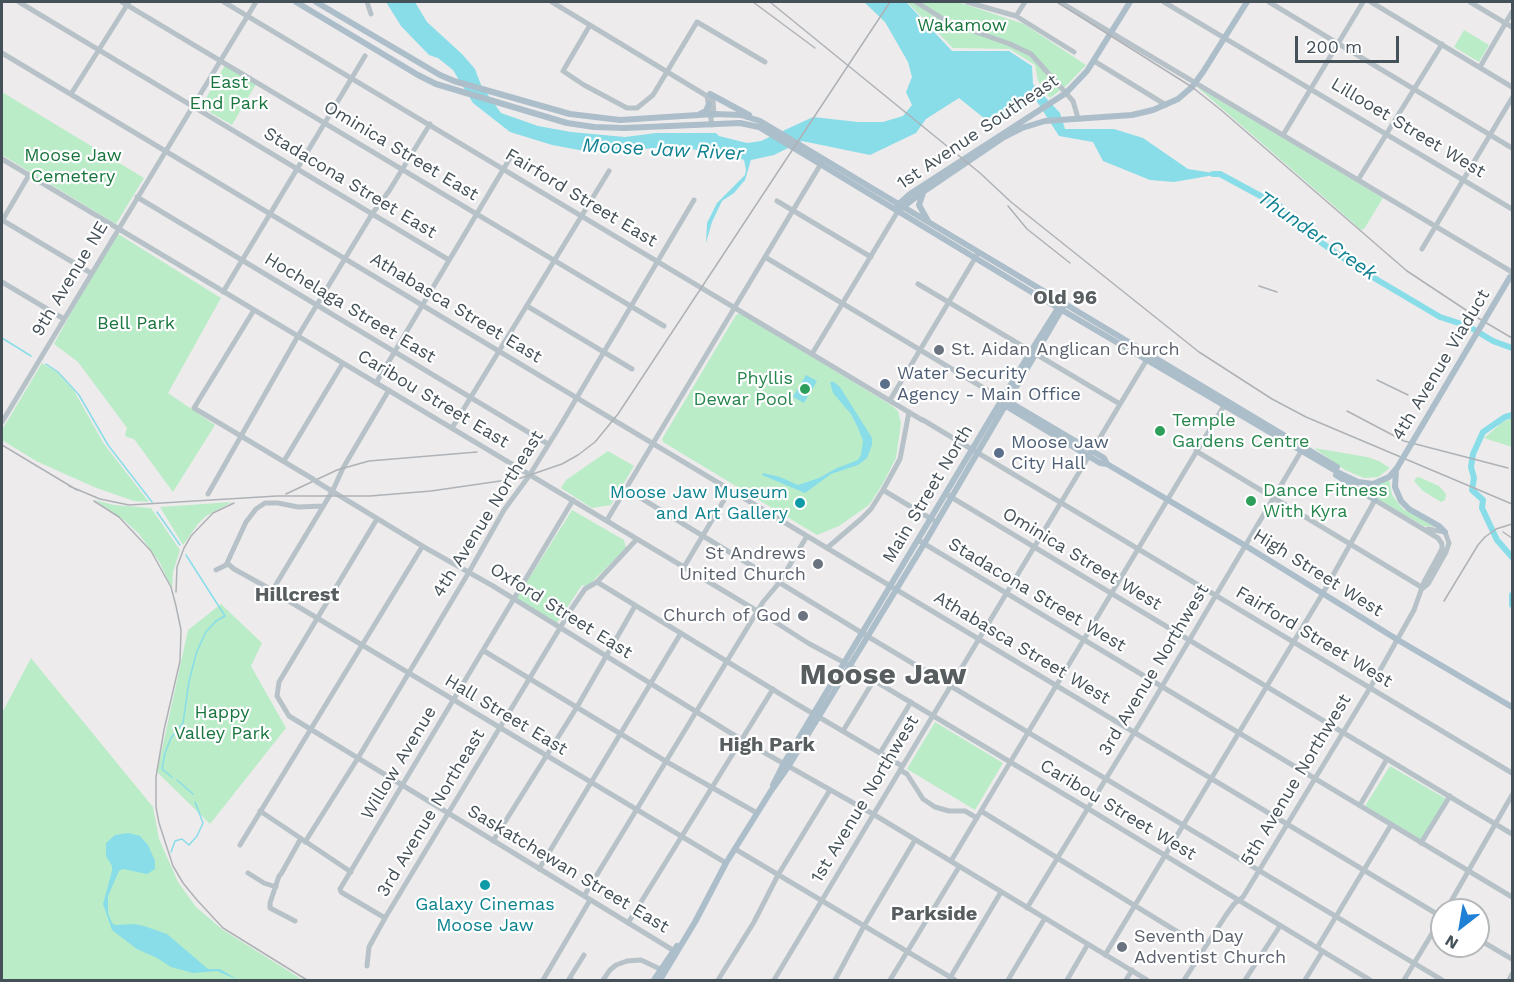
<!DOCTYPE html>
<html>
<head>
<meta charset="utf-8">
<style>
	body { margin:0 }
	#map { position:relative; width:1514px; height:982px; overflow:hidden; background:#eeebec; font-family:"Work Sans",sans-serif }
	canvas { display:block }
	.frame { position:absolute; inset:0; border:3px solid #455158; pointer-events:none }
	.north { position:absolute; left:1430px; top:898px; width:60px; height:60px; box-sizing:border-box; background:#fff; border:2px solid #b5b9bc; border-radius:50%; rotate:211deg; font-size:16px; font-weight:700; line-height:24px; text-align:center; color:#455158 }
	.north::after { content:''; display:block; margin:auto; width:21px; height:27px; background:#1f80d5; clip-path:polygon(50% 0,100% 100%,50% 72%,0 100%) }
	.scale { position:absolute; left:1295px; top:36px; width:104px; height:27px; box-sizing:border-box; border:3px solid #455158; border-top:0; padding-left:8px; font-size:18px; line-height:21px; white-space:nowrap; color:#455158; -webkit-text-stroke:4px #fff; paint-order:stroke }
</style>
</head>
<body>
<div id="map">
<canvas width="1514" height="982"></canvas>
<div class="frame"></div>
<div class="north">N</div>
<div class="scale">200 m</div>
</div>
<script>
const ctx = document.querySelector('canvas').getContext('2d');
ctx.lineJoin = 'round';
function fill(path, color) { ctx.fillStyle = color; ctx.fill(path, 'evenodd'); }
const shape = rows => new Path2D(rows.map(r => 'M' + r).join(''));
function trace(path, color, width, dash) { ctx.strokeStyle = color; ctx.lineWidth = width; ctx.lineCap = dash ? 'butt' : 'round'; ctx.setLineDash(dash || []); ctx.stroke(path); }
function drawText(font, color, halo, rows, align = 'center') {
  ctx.font = font + ' "Work Sans",sans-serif'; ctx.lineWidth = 4.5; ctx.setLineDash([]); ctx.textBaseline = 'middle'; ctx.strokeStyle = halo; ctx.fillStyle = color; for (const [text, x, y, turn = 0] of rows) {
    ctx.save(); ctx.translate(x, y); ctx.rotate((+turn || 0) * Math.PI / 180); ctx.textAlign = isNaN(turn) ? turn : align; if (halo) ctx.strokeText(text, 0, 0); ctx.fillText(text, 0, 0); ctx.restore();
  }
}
fill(shape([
	[907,2,958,2,1024,24,1086,65,1067,85,1050,98,1038,81,1035,65,1010,49,953,48],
	[1464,30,1489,45,1479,62,1454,47],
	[225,65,256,84,232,125,201,107],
	[1196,86,1383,198,1364,229,1361,230,1333,205],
	[2,92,144,178,116,224,2,155],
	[115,232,221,298,168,393,215,425,173,492,134,439,127,437,125,435,127,428,78,362,54,344],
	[740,313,891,405,898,411,901,423,896,458,882,485,869,505,839,526,817,535,663,442,662,439,736,315],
	[42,363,57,372,74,391,104,444,149,502,134,501,94,487,36,461,2,440,2,430],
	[1512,418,1512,447,1484,438,1503,422],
	[1314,448,1367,457,1379,461,1390,468,1378,477,1364,478,1345,470],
	[608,451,634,466,611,505,592,508,561,488,566,480],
	[1419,477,1439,486,1446,494,1445,500,1441,502,1423,491,1414,481,1416,478],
	[1389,479,1392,495,1403,509,1438,527,1424,526,1350,484,1363,488,1371,487],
	[95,500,114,505,151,508,180,550,173,572,172,589,160,563,139,534,124,520],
	[232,502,206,516,198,524,183,545,160,507],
	[572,510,624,540,626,548,587,587,582,585,557,623,516,599],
	[221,604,262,643,251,666,286,728,210,824,157,772,188,630],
	[31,658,153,807,159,839,178,882,196,907,223,930,303,980,2,980,2,713],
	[935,722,1003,763,975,810,907,769],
	[1390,766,1448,800,1423,841,1365,806]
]), '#baecc8');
fill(shape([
	[386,2,415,2,427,22,462,54,475,69,481,85,501,113,538,126,571,132,625,137,656,133,716,133,719,136,747,143,761,141,813,117,858,122,883,122,903,116,912,105,906,92,912,77,908,62,885,22,864,2,906,2,952,51,1009,51,1032,66,1033,84,1060,113,1065,129,1114,129,1143,138,1188,169,1220,174,1174,182,1150,180,1103,161,1093,142,1059,136,1036,100,995,127,959,98,926,119,916,133,870,155,802,141,774,155,751,160,745,180,734,193,722,201,712,222,706,243,707,223,717,203,745,175,746,170,744,160,728,154,674,147,590,152,552,145,510,132,473,103,453,70,438,58,429,55,401,26],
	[806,375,817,381,804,403,793,397],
	[830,382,834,382,840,387,872,438,872,445,867,458,858,465,831,474,805,493,762,475,763,473,780,477,798,485,819,478,837,468,858,460,861,455,863,441,858,428,851,414,833,393],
	[129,833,140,836,148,845,155,861,155,869,147,874,123,869,119,871,108,896,108,913,112,923,115,925,134,924,144,926,167,934,208,969,220,969,238,980,217,971,193,973,171,967,157,958,137,949,112,930,103,904,112,871,112,866,106,856,106,843,115,835]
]), '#88dde8');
trace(shape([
	[2,338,31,356],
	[46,364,58,372,79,395,108,445,152,502],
	[157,512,180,545],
	[172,777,162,769,165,753,171,738,183,723,189,681,197,651,206,632,216,621,225,616,186,555],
	[177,780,193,794],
	[171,852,175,841,182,839,189,845,197,836,203,823,195,802]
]), '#88dde8', 1.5);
trace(shape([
	[1213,174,1220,174,1281,207,1299,227,1359,269,1440,317,1468,326,1493,341,1512,348],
	[1512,415,1505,417,1483,432,1473,454,1471,467,1474,478,1472,490,1483,500,1482,508,1497,540,1512,557],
	[1512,595,1512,605]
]), '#88dde8', 6);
trace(shape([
	[19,2,449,260],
	[122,2,664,326],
	[224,2,922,420],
	[367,2,371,14],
	[552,2,707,96,712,125],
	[916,2,948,22,1010,44,1031,54,1073,101,1078,118],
	[967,2,1016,16,1074,52],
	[1060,2,1512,272],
	[1164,2,1512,209],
	[1269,2,1512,148],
	[1371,2,1512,87],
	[1470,2,1512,27],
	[1016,16,1025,2],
	[590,25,563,71,584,85,627,108,637,108,653,95,697,22,765,62],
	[2,53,1442,917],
	[1094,61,1166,105],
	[1480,67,1512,12],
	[71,94,129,2],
	[711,95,713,101,714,115],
	[1283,135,1363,2],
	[2,159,764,615,808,643,845,663,1087,808,1370,980],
	[1358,180,1442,44],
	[137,197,548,444],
	[777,201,871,257],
	[2,220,91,273],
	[2,221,29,175],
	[1422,249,1512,98],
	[765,257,1002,399],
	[2,282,64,319],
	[918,284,1120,404],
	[223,292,365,56],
	[527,306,632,369],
	[254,310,194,408,313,479],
	[812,354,898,211],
	[376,383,513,153],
	[389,390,343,468,333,490,272,591,726,863],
	[890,400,977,255],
	[923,420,1512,773],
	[2,422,256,2],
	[452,428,609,171],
	[1196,451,1423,588],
	[284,461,343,363],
	[317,482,424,547,493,586,742,740,873,814,1147,980],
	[626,489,862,633,1442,980],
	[883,490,933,520],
	[208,494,298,336,372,214,389,191,430,124],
	[946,494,1512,834],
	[377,519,279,682,277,696,289,716,676,952],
	[607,520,822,162],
	[918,540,1512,897],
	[827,548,861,519,871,509,883,490,900,459,909,412],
	[684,567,730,490],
	[216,570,228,564],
	[597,582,795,703,902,766],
	[1423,588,1428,584,1446,552,1449,543,1445,532,1428,529],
	[272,590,234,569,227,563,246,522,256,509,265,503,278,503,298,507,323,506],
	[484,651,667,762,757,813],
	[843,731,874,680],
	[880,753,911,702],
	[900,770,907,774,923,799,935,807,949,811,965,811,977,818],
	[1360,805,1387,759],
	[260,811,351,872],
	[981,811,1181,934],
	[493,841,577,707,635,606],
	[305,842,358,758,469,572,504,510,529,476,563,421,694,200],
	[1421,843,1450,796],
	[240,845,422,547],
	[735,849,955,980],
	[951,861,1225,404],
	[539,869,681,633],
	[248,873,264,883,276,887],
	[584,896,763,602,779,583,807,536],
	[1027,908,1148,710,1303,448],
	[1446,910,1512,795],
	[385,918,341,892,340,889,573,500],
	[295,921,270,908,270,903,279,876,281,874,300,840],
	[628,923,773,689],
	[1478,939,1512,959],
	[1317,948,1391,825],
	[1105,955,1323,593,1375,500,1438,538,1442,544,1442,549,1424,582,1414,610,1370,688,1243,897,1234,904,1226,915,1184,980],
	[367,966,369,947,385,918,572,608,585,589,597,582,637,539],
	[950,978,1001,892],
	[543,980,590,900],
	[572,980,569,979,584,955],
	[603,980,610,970,616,965,627,961,641,960,660,969],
	[718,980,754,922,778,875,830,790],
	[774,980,1149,356],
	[835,980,864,926,915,840],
	[890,980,959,867],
	[1008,980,1045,918],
	[1067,980,1088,944],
	[1126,980,1132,970],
	[1245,980,1280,926],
	[1305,980,1322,952],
	[1404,980,1442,917],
	[1509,980,1512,974]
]), '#b7c2c8', 5);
trace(shape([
	[296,2,418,75,436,84,567,123,594,127,624,128,740,123,759,127,1038,296,1341,474,1358,482,1373,484,1389,477,1397,468],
	[316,2,440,75,454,81,570,114,620,120,714,114,741,115,760,121,1337,467],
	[710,94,749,115],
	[700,114,706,111,709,104],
	[923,193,919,205,928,221],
	[898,208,898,205,910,194,1066,93,1087,71,1130,2],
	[902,208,920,194,1004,137,1022,128,1045,121,1132,115,1153,110,1178,99,1192,87,1203,72,1247,2],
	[1002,399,1006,406,1100,463,1107,464,1246,546,1398,640,1512,707],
	[1006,400,1104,458,1107,464],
	[1396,470,1395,487,1401,501,1409,509,1439,526,1445,532],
	[1336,475,1375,500],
	[773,785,784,763,1031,351,1060,305],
	[654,980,677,946],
	[660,980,695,922,726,863,771,791,788,767,924,544,1063,307]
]), '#acbeca', 6);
trace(shape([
	[753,2,815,48],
	[770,2,980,173,1011,202,1199,352,1272,399,1306,417,1512,504],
	[1057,2,1192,87,1221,110,1407,271,1478,318,1512,338],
	[1008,206,1027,229,1070,263],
	[1259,286,1277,292],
	[1377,380,1408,395],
	[1347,411,1404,441,1508,468],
	[2,445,77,490],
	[69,486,100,499,129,505,277,496,370,496,431,491,521,478,562,464,578,455,595,442,618,414,890,2],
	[286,494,337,470,369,461,477,452],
	[94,501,119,517,151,551,171,587,176,606,181,630,180,661,164,730,156,777,156,807,159,823,173,866,183,883,197,900,223,928,307,980],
	[1503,532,1512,538],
	[176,592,177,567,184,548,191,536,213,513,234,503],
	[1444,601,1478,545,1485,537,1496,529,1512,524]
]), '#aeb2b6', 1.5);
trace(shape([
	[313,479,317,482]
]), '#b7c2c8', 5);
trace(shape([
	[1397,468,1510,277]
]), '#acbeca', 6);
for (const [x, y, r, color] of [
	[939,350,6,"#6b7280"],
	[885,384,6,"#5c6f8a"],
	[805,389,6,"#2e9e5b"],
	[1160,431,6,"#2e9e5b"],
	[999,453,6,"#5c6f8a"],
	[1251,501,6,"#2e9e5b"],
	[800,503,6,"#0f9aa8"],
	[818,564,6,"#6b7280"],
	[803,616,6,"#6b7280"],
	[485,885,6,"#0f9aa8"],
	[1122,947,6,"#6b7280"]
]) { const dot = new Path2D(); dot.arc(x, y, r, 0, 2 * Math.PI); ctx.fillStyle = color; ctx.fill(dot); trace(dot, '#fff', 2); }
drawText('18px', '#19753e', '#fff', [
	["Wakamow",962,26],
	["East",229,83],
	["End Park",229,104],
	["Moose Jaw",73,156],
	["Cemetery",73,177],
	["Bell Park",136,324],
	["Happy",222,713],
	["Valley Park",222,734]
]);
drawText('18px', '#455158', '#fff', [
	["Lillooet Street West",1408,128,31],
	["1st Avenue Southeast",978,132,-34],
	["Ominica Street East",401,151,31],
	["Stadacona Street East",350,183,31],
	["Fairford Street East",581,198,31],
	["9th Avenue NE",70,279,-59],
	["Hochelaga Street East",350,308,31],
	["Athabasca Street East",456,308,31],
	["4th Avenue Viaduct",1441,365,-59],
	["Caribou Street East",433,399,31],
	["Main Street North",928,494,-59],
	["4th Avenue Northeast",488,514,-58],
	["Ominica Street West",1082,559,31],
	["High Street West",1318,573,32],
	["Stadacona Street West",1037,595,31],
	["Oxford Street East",561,611,32],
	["Fairford Street West",1314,637,31],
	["Athabasca Street West",1022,648,31],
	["3rd Avenue Northwest",1154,670,-59],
	["Hall Street East",506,715,31],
	["Willow Avenue",399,763,-59],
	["5th Avenue Northwest",1296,780,-59],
	["1st Avenue Northwest",865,799,-59],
	["Caribou Street West",1118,810,31],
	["3rd Avenue Northeast",431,813,-59],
	["Saskatchewan Street East",568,869,31]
]);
drawText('18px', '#5b616d', '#fff', [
	["St. Aidan Anglican Church",951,350],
	["St Andrews",806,554,"right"],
	["United Church",806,575,"right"],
	["Church of God",791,616,"right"],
	["Seventh Day",1134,937],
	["Adventist Church",1134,958]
], 'left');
drawText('18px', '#4e5e75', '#fff', [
	["Water Security",897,374],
	["Agency - Main Office",897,395],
	["Moose Jaw",1011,443],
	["City Hall",1011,464]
], 'left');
drawText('18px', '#27864d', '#fff', [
	["Phyllis",793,379,"right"],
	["Dewar Pool",793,400,"right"],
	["Temple",1172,421],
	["Gardens Centre",1172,442],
	["Dance Fitness",1263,491],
	["With Kyra",1263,512]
], 'left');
drawText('18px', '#0d838f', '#fff', [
	["Moose Jaw Museum",788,493],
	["and Art Gallery",788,514],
	["Galaxy Cinemas",485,905,"center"],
	["Moose Jaw",485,926,"center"]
], 'right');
drawText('italic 20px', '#118291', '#fff', [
	["Moose Jaw River",663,150,3],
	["Thunder Creek",1317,236,35]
]);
drawText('bold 20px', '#585d60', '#fff', [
	["Old 96",1065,298],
	["Hillcrest",297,595],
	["High Park",767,745],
	["Parkside",934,914]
]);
drawText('bold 30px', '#585d60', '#fff', [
	["Moose Jaw",883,675]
]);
</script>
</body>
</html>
